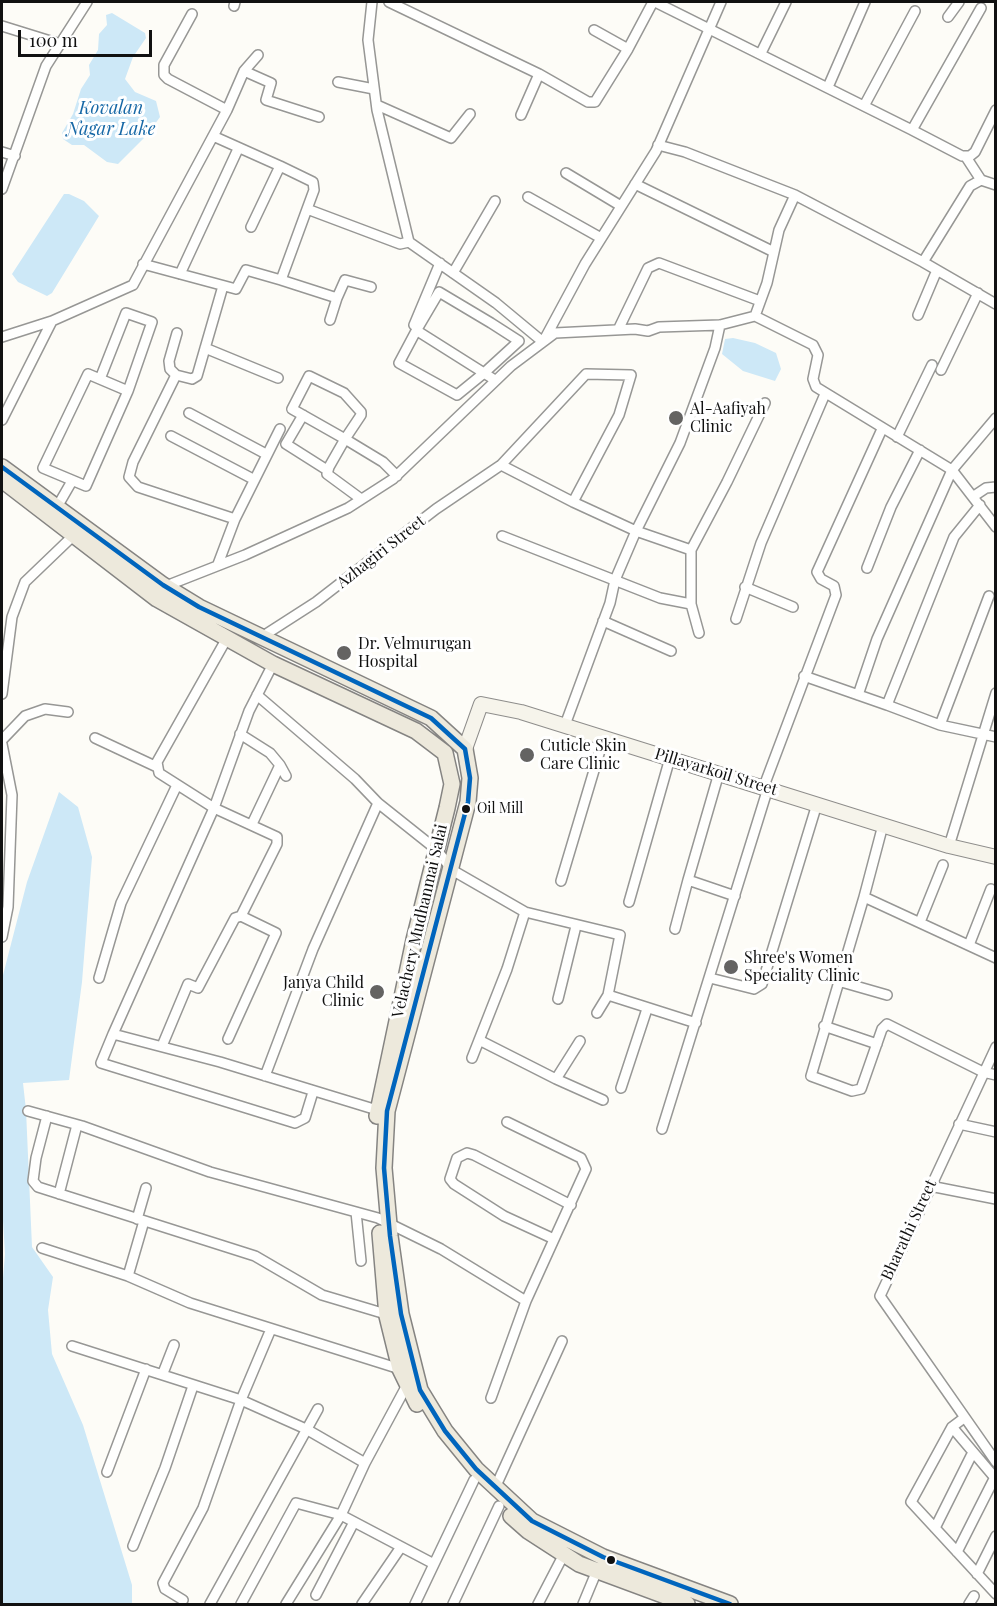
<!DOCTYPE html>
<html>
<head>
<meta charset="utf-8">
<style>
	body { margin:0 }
	#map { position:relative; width:997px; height:1606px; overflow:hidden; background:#fdfcf7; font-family:"Playfair Display",serif }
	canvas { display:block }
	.frame { position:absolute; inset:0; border:3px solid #111; pointer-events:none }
	.scale { position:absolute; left:18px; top:30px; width:134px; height:27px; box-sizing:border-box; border:3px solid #111; border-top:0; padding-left:8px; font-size:18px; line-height:21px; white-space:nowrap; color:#111; -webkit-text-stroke:4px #fff; paint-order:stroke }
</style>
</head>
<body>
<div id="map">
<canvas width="997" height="1606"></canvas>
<div class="frame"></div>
<div class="scale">100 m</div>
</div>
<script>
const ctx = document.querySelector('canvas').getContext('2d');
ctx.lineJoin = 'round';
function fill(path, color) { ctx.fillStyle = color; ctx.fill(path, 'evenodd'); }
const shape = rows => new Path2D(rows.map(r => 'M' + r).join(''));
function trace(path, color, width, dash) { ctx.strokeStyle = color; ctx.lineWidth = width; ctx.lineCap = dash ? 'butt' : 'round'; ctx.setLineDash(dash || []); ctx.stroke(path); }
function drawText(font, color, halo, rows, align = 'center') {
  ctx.font = font + ' "Playfair Display",serif'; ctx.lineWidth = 6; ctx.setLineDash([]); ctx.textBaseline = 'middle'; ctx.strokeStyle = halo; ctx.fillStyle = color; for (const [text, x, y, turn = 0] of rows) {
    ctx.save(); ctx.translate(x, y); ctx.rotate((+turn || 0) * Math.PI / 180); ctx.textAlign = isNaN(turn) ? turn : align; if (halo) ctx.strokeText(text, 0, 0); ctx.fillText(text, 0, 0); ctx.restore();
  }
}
fill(shape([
	[112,13,145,33,146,38,133,57,125,79,135,92,156,101,160,117,147,135,118,164,107,162,84,145,72,145,63,139,62,133,73,114,81,89,90,75,89,65,98,50,99,34,107,25,106,15],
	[64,194,69,194,84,201,99,216,52,293,47,296,18,282,12,274],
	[733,338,755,343,776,353,781,369,775,381,743,371,722,354,725,339],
	[59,792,78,807,92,857,82,982,69,1080,23,1083,26,1110,32,1247,53,1277,48,1310,52,1354,83,1425,132,1585,132,1604,2,1604,2,1290,5,1254,2,1204,2,979,27,882]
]), '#cde8f7');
const street = shape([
	[372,2,368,40,377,110,409,242,496,303,543,342,585,264,656,151,721,2],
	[389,2,539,74,588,102,595,102,628,49,653,2],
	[655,2,912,130],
	[234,6,235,2],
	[981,8,912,130,962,156,970,156,975,152,996,110],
	[192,14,164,65,164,75,168,79,227,110],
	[948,17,959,2],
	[2,26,60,44],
	[594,30,628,49],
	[761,53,786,2],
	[244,71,271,83,266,100,319,117],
	[338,82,374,89],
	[828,87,865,2],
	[377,105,451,138,470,114],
	[864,106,915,11],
	[521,115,539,74],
	[213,136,280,166,251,227],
	[658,145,685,152,795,195],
	[2,152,15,156],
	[966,157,981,180],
	[280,166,313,182,314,190,307,209],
	[566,173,621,206],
	[635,184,774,252],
	[2,189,46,66,87,2],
	[528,197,601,238],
	[923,262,970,186,981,180,996,185],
	[143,264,236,289,246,270,281,280,307,209,400,244,409,242],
	[453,273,495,201],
	[180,274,238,149],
	[281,280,337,298,330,320],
	[337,298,345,280,371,287],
	[918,315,937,270],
	[755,316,767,283,779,230,795,195,923,262,996,304],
	[414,325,440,263],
	[618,330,648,268,659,263,760,301],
	[416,331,399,363,457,395,484,373,519,341,491,323,439,292,416,331,419,332,484,373,487,375,495,380],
	[177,333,169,361,170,369,176,375,192,379,197,376,223,286],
	[2,337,52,321],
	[205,348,278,378],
	[941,370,978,293],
	[88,374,128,391,86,486,43,468,88,374],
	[176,375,133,462,129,477,138,487,235,519],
	[100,379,126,313,152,322,128,391],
	[189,413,266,454],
	[303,415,286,444,327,470],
	[2,420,52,321,133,285,227,110,244,71,258,55],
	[171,436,253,479],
	[897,437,932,365],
	[974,496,986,488,996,487],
	[361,499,327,474,329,467,345,439,361,415,361,412,344,393,309,376,292,409,345,439,383,462,397,476],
	[573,502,636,531,691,550],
	[57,507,72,481],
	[502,536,660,598,691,604,699,633],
	[218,564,235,519,280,429],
	[867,568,891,507,920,450],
	[166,586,245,555,348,508,393,479,511,366,555,333,635,329,648,331,659,327,720,325,755,316,813,345,818,355,813,379,816,387,952,470,996,527],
	[745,587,793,607],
	[691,604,691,550,727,482,765,403],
	[736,619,761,543,825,394],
	[603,621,671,651],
	[227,638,157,762,159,773,214,808,113,1034,220,1062,377,1110],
	[260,638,316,602,436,509,501,465,586,374,631,375,619,415,573,502,501,465],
	[804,676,887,705,954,537,980,505],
	[2,694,12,617,25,582,75,534],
	[257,695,355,779,378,803,437,850,452,870,525,912,507,969,472,1058],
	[858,695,877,639,952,470,996,418],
	[887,705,940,725,996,737],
	[565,725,610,603,615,580,636,531,680,443,715,348,720,325],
	[940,725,989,596],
	[240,734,270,753,280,765,252,824],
	[95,738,157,767],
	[2,740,25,716,45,709,68,712],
	[2,744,12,795,8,907,2,937],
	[280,765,286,776],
	[719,773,688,880,735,896],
	[764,786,836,595,834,586,821,579,817,572,882,429],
	[883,825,864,897,996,958],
	[949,846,996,693],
	[561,881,604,737],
	[864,897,811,1076,852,1091,861,1089,882,1029,887,1024,983,1072,996,1075],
	[629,902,670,758],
	[525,912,620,935,608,995,597,1013],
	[920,922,943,865],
	[675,929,688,880],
	[969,945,991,889],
	[99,978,121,903,177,785],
	[710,978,754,989,762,984,817,804],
	[838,981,887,995],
	[608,995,696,1023],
	[558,999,576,926],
	[824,1026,877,1044],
	[113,1034,101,1063,295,1123,305,1118,313,1092],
	[228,1039,276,933,241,916,277,844,277,837,214,808,249,711,273,664],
	[479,1040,556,1079,603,1100],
	[162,1046,188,984,198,988,235,918,241,916],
	[996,1047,880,1296,996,1462],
	[265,1076,313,949,378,803],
	[556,1079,580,1041],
	[621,1088,647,1009],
	[28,1111,82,1126,210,1172,378,1218,441,1249,526,1301],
	[47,1116,36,1158,33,1181,38,1187,255,1256,322,1295,389,1315],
	[959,1124,996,1132],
	[662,1129,768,788],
	[930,1186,996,1199],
	[59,1194,77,1125],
	[356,1212,361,1261],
	[137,1219,146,1188],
	[554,1239,504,1216,454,1184,450,1179,457,1158,467,1153,474,1155,571,1205],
	[42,1248,128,1276,190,1303,400,1369],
	[128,1276,144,1221],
	[271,1329,241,1400,306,1429,365,1463],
	[72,1346,241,1400,203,1508,163,1583,165,1589,183,1600],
	[163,1373,174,1345],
	[491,1398,526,1301,586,1169,581,1158,507,1122],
	[964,1418,952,1427,911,1502,996,1594],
	[952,1427,996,1479],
	[107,1472,146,1369],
	[495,1488,562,1341],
	[935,1528,971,1456],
	[133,1546,165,1468,193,1386],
	[957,1552,996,1475],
	[977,1574,996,1536],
	[316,1595,354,1522],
	[210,1604,318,1409],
	[241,1604,296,1503,341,1515,434,1564],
	[286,1604,341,1515,365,1463,407,1385],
	[362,1604,401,1547],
	[415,1604,474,1480],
	[453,1604,499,1506],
	[538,1604,564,1554],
	[583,1604,598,1568],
	[969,1604,974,1596]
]);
const secondary = shape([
	[465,749,481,704,521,712,949,846,996,857]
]);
const primary = shape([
	[2,467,163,585,199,607,431,718,465,749,470,778,468,802,387,1111,384,1168,390,1236,401,1314,420,1390,445,1431,476,1469,532,1521,603,1557,730,1604],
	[2,480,157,599,273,664,416,731,445,753,452,784,447,808,414,940,377,1116],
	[380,1233,387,1316,400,1369,417,1404],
	[511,1516,528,1531,579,1564,687,1604]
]);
trace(street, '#979795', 12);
trace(secondary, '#8e8d8b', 16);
trace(primary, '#858482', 18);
trace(street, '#fffffe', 9);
trace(secondary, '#f6f4eb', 14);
trace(primary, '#ede9dc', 15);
trace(shape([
	[2,467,163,585,199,607,431,718,465,749,470,778,468,802,387,1111,384,1168,390,1236,401,1314,420,1390,445,1431,476,1469,532,1521,603,1557,730,1604]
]), '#0065bd', 4.5);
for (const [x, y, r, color] of [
	[676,418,8,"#646362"],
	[344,653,8,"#646362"],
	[527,755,8,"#646362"],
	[466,809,5,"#111"],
	[731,967,8,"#646362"],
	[377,992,8,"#646362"],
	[611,1560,5,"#111"]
]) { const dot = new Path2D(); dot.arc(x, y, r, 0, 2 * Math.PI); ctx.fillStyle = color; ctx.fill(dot); trace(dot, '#fff', 2); }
drawText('14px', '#111', '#fff', [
	["Oil Mill",477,809]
], 'left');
drawText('16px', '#111', '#fff', [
	["Al-Aafiyah",690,409],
	["Clinic",690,427],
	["Dr. Velmurugan",358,644],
	["Hospital",358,662],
	["Cuticle Skin",540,746],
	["Care Clinic",540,764],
	["Shree's Women",744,958],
	["Speciality Clinic",744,976],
	["Janya Child",364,983,"right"],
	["Clinic",364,1001,"right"]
], 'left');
drawText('16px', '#111', '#fff', [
	["Azhagiri Street",381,552,-38],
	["Pillayarkoil Street",716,772,17],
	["Velachery Mudhanmai Salai",420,921,-77],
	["Bharathi Street",909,1230,-65]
]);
drawText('italic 18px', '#1768a6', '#fff', [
	["Kovalan",111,108],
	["Nagar Lake",111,129]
]);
</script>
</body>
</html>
